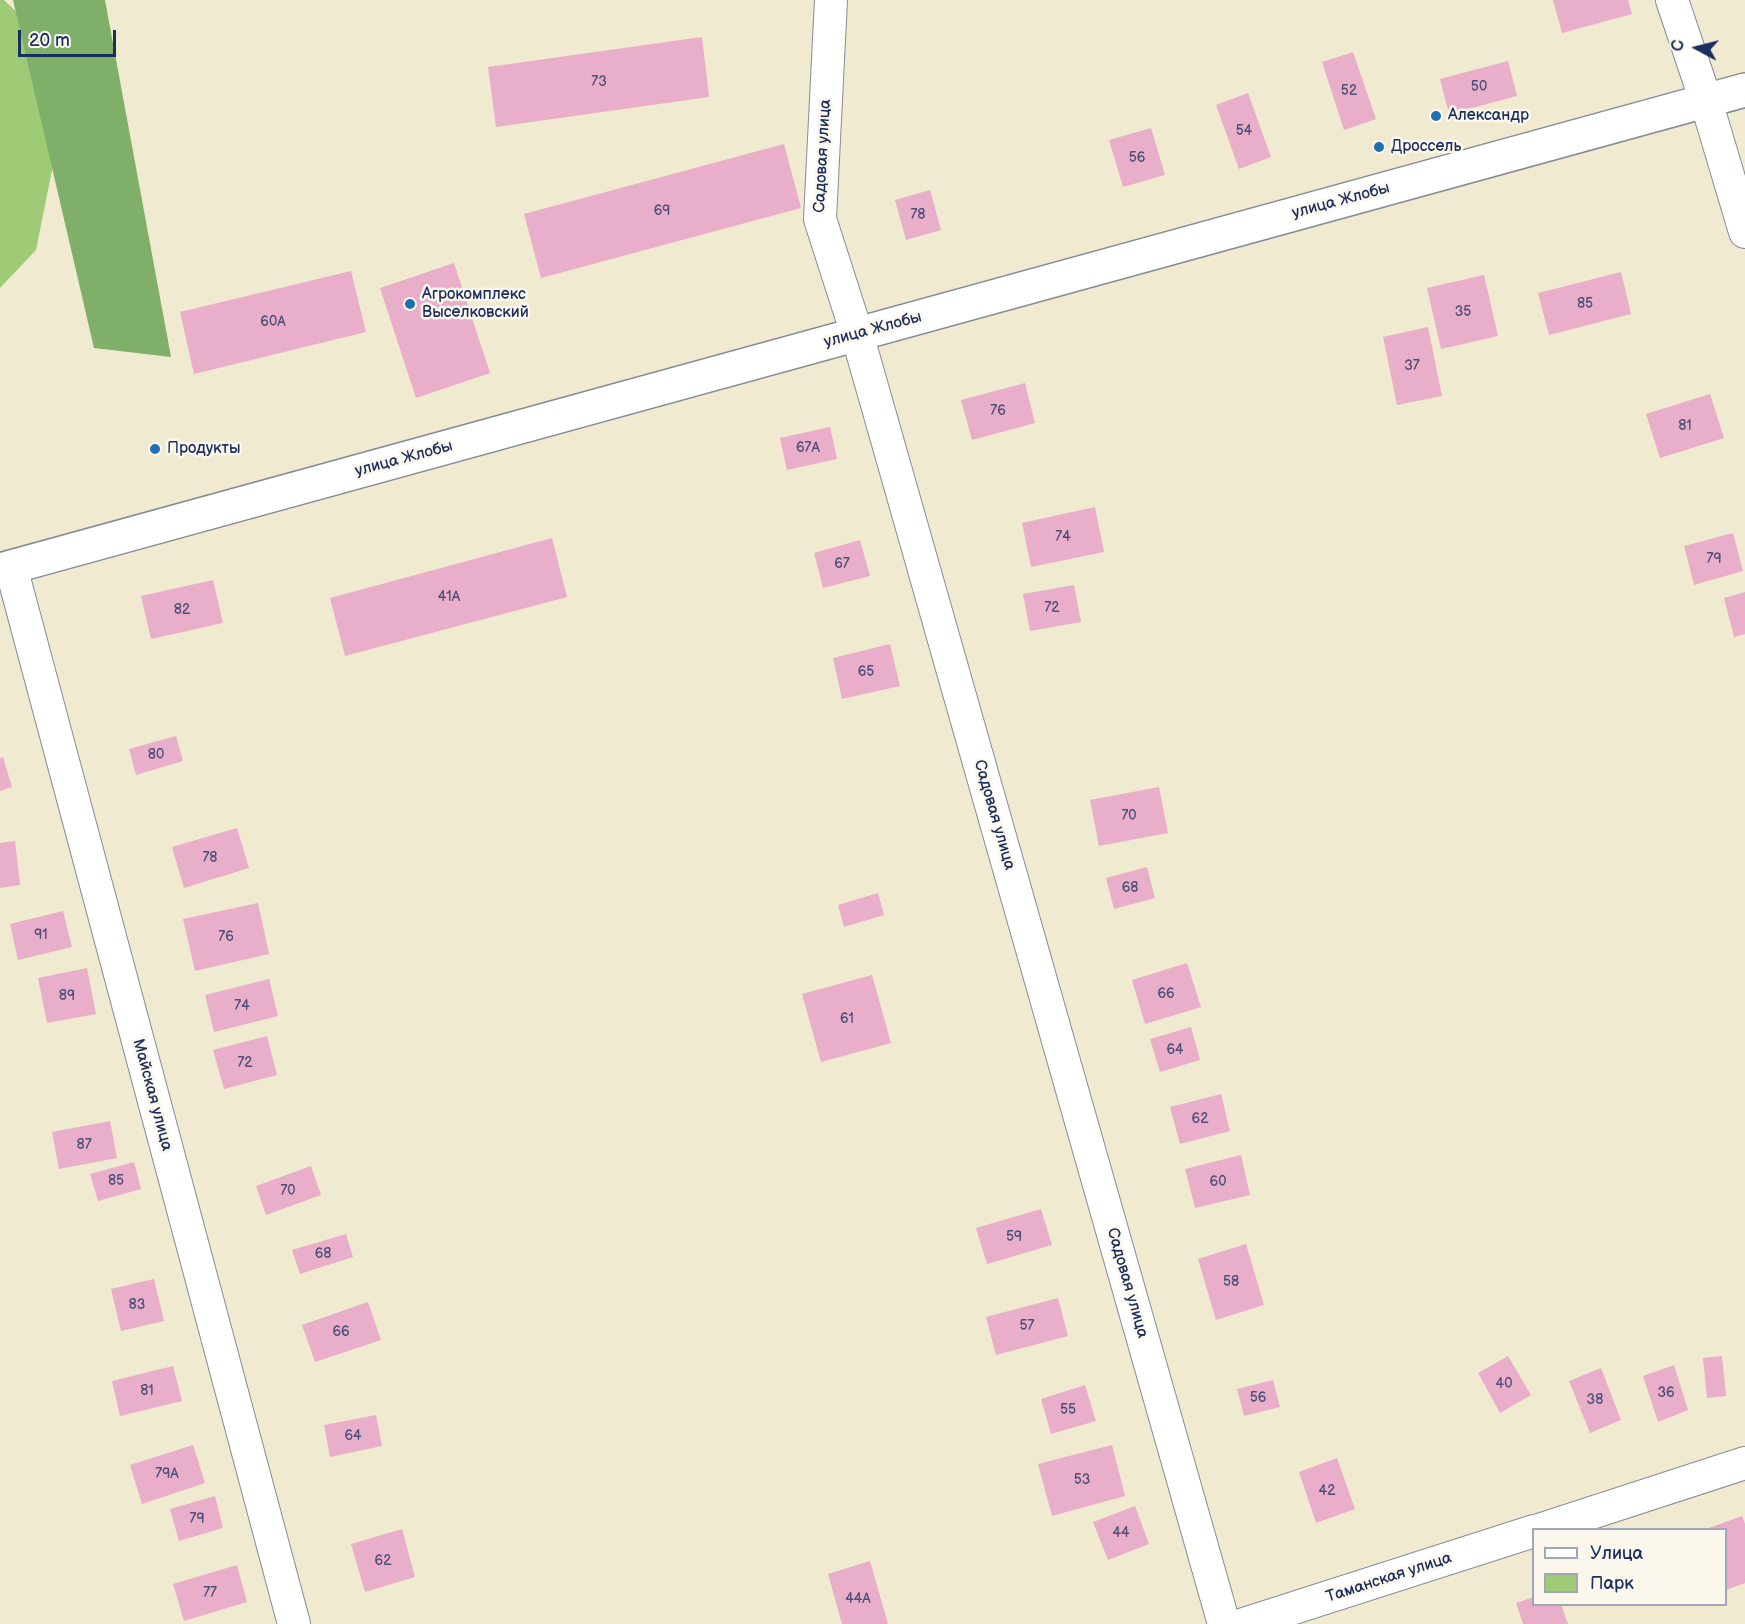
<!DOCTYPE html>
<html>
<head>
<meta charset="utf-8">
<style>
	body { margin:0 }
	#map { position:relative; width:1745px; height:1624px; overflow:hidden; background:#f0ead0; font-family:"Balsamiq Sans",sans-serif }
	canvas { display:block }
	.legend { position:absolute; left:1532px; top:1528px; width:195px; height:78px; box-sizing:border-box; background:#fbf7ec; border:2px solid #a1a7b3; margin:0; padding:8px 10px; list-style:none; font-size:18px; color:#1b2f5e }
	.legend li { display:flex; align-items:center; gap:12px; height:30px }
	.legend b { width:30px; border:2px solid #a1a7b3 }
	.north { position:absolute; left:1667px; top:18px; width:60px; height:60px; -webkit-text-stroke:4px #fbf7ec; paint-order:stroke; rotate:277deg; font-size:16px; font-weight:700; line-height:24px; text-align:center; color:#1b2f5e }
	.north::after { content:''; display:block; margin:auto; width:21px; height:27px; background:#1b2f5e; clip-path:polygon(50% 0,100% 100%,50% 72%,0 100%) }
	.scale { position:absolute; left:18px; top:30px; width:98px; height:27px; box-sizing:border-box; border:3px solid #1b2f5e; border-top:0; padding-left:8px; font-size:18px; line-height:21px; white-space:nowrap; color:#1b2f5e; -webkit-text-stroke:4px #fbf7ec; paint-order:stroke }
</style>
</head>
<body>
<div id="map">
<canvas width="1745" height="1624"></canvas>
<ul class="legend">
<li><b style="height:8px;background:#fff"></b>Улица</li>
<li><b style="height:16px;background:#9fcb77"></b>Парк</li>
</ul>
<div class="north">С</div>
<div class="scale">20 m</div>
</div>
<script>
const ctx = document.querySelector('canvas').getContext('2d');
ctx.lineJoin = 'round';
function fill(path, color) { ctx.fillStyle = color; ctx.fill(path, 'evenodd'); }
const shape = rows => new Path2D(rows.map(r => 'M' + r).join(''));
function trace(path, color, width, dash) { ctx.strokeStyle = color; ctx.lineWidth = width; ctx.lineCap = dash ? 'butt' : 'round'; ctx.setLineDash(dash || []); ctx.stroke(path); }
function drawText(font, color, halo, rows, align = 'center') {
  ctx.font = font + ' "Balsamiq Sans",sans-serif'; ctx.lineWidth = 5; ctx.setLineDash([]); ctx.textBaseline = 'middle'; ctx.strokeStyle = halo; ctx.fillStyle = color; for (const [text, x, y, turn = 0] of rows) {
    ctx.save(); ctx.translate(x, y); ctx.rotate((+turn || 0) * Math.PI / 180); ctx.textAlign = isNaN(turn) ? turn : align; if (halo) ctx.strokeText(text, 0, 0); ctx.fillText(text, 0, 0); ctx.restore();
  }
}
fill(shape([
	[0,0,4,0,31,26,57,145,36,250,0,288]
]), '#9fcb77');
fill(shape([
	[13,0,105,0,171,357,94,348]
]), '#7faf68');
fill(shape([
	[1553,0,1628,0,1632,14,1562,33],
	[702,37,709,97,496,127,488,67],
	[1353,52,1376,119,1344,130,1322,62],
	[1508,61,1517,96,1449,114,1440,79],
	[1248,93,1271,157,1239,169,1216,105],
	[1151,128,1165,175,1123,187,1109,140],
	[784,144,801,208,541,278,524,214],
	[930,190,941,230,906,240,895,200],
	[454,263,490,373,416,398,380,288],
	[351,271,366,332,194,374,180,312],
	[1621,272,1631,314,1549,335,1538,293],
	[1484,275,1498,336,1441,349,1427,288],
	[1428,327,1442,396,1397,405,1383,337],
	[1025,383,1035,423,972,440,961,400],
	[1710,394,1724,438,1660,458,1646,414],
	[830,427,837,459,787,470,780,438],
	[1095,507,1104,552,1031,567,1022,523],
	[1733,533,1743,571,1694,585,1684,546],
	[552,538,567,597,345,656,330,598],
	[860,540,870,576,823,588,814,553],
	[213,580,223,623,151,639,141,596],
	[1074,585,1081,622,1030,631,1023,594],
	[1745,592,1745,634,1734,637,1724,598],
	[890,644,900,686,842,699,833,658],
	[176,736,183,761,136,775,129,749],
	[3,757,12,787,0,791,0,758],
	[1159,787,1168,833,1099,846,1090,800],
	[237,828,249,868,184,888,172,847],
	[15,841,20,885,0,888,0,843],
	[1147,867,1155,898,1114,909,1106,878],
	[878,893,884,915,844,927,838,905],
	[258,903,269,954,195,971,183,919],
	[63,911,72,947,18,960,10,924],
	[1187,963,1201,1007,1145,1024,1132,980],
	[87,968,96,1014,47,1023,38,978],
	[872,975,891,1043,821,1062,802,994],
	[269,979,278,1016,214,1032,205,995],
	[1191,1027,1200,1060,1160,1072,1150,1039],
	[267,1036,277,1075,224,1089,213,1050],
	[1221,1094,1230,1131,1180,1144,1170,1107],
	[110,1121,117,1158,59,1169,52,1132],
	[1241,1155,1250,1195,1195,1208,1185,1169],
	[134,1162,141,1189,98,1201,90,1174],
	[311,1166,321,1195,266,1215,256,1186],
	[1041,1209,1052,1245,987,1264,976,1228],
	[346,1234,353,1257,300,1274,292,1250],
	[1246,1244,1264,1305,1216,1320,1198,1259],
	[154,1279,164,1321,121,1331,111,1289],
	[1058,1298,1068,1336,996,1355,986,1317],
	[368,1302,381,1340,315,1362,302,1325],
	[1508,1356,1531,1395,1500,1413,1478,1373],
	[1722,1356,1726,1396,1707,1398,1703,1358],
	[1674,1365,1688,1410,1658,1422,1643,1376],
	[173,1366,182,1401,120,1416,112,1381],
	[1601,1368,1621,1420,1590,1433,1569,1381],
	[1273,1380,1280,1407,1244,1416,1237,1389],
	[1085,1385,1096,1421,1051,1434,1041,1399],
	[376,1415,382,1446,330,1457,324,1425],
	[193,1445,205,1483,142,1504,130,1465],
	[1112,1445,1125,1496,1052,1516,1038,1464],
	[1337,1458,1355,1509,1316,1523,1299,1472],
	[215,1496,223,1528,179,1541,170,1509],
	[1135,1506,1149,1544,1108,1560,1093,1522],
	[1742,1516,1745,1524,1745,1583,1726,1590,1726,1530,1706,1529],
	[402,1529,415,1577,365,1592,351,1544],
	[870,1561,888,1624,842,1624,828,1574],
	[237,1565,247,1602,184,1621,173,1584],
	[1534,1597,1534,1604,1561,1604,1568,1624,1523,1624,1516,1603]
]), '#e9aec9');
const street = shape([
	[831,0,820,219,857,334,1224,1624],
	[1672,0,1706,101,1745,232],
	[11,567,294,1624],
	[1539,1530,1745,1463],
	[1244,1624,1534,1531]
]);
const secondary = shape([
	[0,570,1745,90]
]);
trace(street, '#868c97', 34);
trace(secondary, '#868c97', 36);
trace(street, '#fff', 32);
trace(secondary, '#fff', 33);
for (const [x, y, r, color] of [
	[1436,116,6,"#1f6fb2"],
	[1379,147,6,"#1f6fb2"],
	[410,304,6,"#1f6fb2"],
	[155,449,6,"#1f6fb2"]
]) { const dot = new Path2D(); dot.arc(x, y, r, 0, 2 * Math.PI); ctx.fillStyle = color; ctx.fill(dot); trace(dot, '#fbf7ec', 2); }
drawText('14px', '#4e4f79', null, [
	["73",599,82],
	["50",1479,87],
	["52",1349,91],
	["54",1244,131],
	["56",1137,158],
	["69",662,211],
	["78",918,215],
	["85",1585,304],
	["35",1463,312],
	["60А",273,322],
	["37",1412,366],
	["76",998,411],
	["81",1685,426],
	["67А",808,448],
	["74",1063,537],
	["79",1714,559],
	["67",842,564],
	["41А",449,597],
	["72",1052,608],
	["82",182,610],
	["65",866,672],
	["80",156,755],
	["70",1129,816],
	["78",210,858],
	["68",1130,888],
	["91",41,935],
	["76",226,937],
	["66",1166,994],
	["89",67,996],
	["74",242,1006],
	["61",847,1019],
	["64",1175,1050],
	["72",245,1063],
	["62",1200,1119],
	["87",84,1145],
	["85",116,1181],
	["60",1218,1182],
	["70",288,1191],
	["59",1014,1237],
	["68",323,1254],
	["58",1231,1282],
	["83",137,1305],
	["57",1027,1326],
	["66",341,1332],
	["40",1504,1384],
	["81",147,1391],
	["36",1666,1393],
	["56",1258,1398],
	["38",1595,1400],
	["55",1068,1410],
	["64",353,1436],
	["79А",167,1474],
	["53",1082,1480],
	["42",1327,1491],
	["79",197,1519],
	["44",1121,1533],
	["62",383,1561],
	["77",210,1593],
	["44А",858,1599]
]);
drawText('16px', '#1b2f5e', '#fbf7ec', [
	["Александр",1448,116],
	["Дроссель",1391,147],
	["Агрокомплекс",422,295],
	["Выселковский",422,313],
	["Продукты",167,449]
], 'left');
drawText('16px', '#1b2f5e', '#fbf7ec', [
	["Садовая улица",823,156,-87],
	["улица Жлобы",1341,201,-15],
	["улица Жлобы",873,330,-15],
	["улица Жлобы",404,459,-15],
	["Садовая улица",994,815,74],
	["Майская улица",152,1095,75],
	["Садовая улица",1127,1283,74],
	["Таманская улица",1389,1578,-18]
]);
</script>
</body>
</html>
